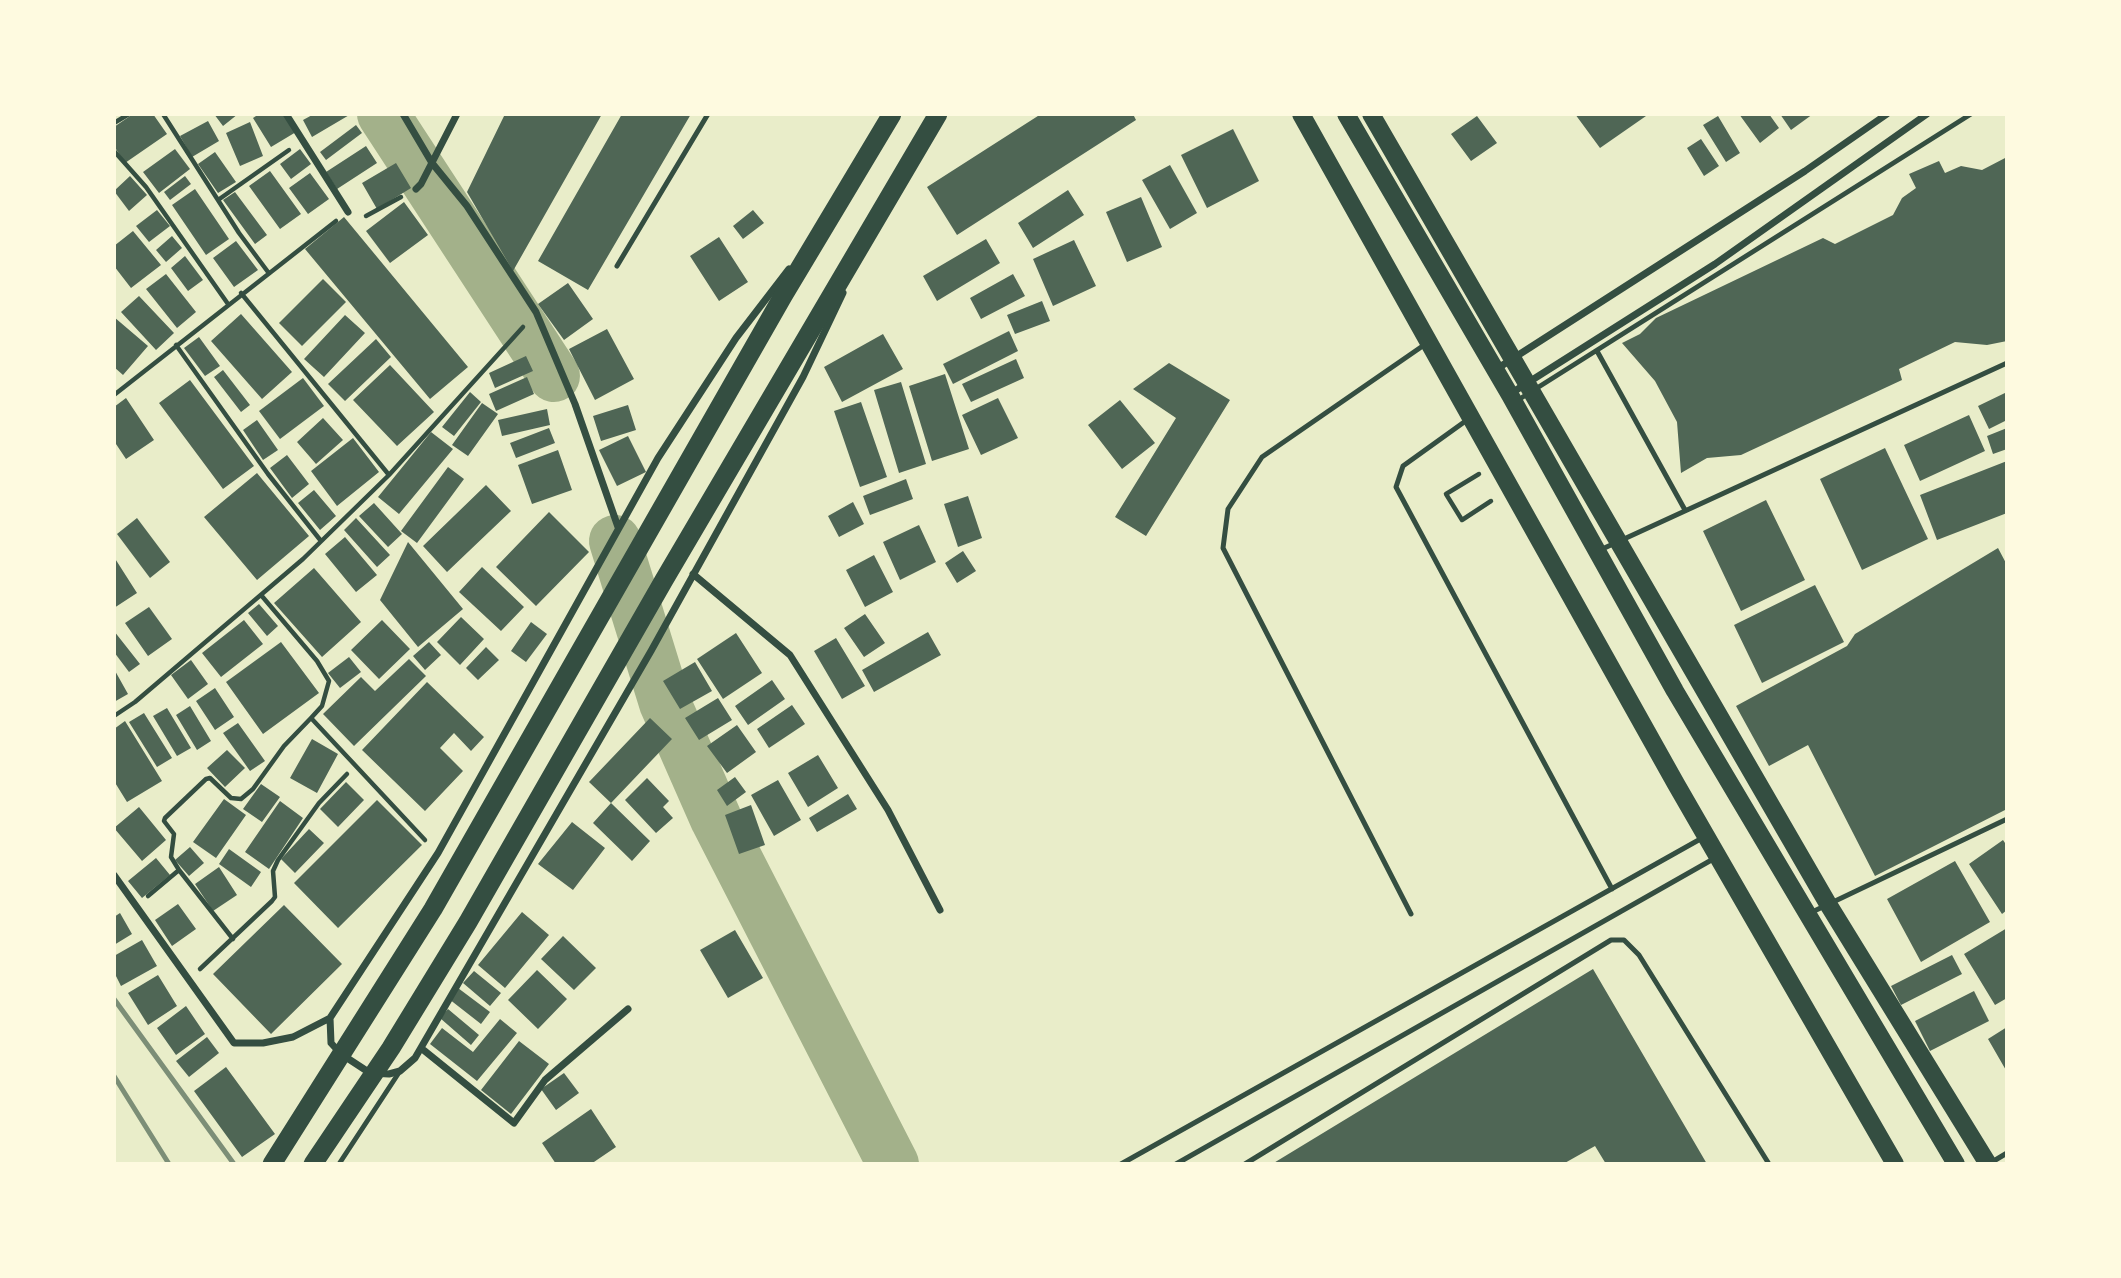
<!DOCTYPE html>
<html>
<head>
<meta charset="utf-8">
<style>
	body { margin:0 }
	#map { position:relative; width:2121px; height:1278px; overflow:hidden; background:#e9edc9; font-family:Ubuntu,sans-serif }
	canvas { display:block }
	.frame { position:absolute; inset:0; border:116px solid #fefae0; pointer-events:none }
</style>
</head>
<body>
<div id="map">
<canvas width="2121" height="1278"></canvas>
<div class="frame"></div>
</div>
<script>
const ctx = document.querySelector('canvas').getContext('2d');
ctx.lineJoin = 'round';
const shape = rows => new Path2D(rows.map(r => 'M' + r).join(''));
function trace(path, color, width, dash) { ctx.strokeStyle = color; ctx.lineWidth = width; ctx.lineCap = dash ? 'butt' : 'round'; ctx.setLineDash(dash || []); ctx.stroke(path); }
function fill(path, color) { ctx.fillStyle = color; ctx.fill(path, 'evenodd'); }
trace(shape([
	[383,114,554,376],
	[615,541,665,703,716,819,893,1164]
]), '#a3b18a', 52);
fill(shape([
	[133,114,153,114,167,134,125,163,114,146,114,127],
	[214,114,238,114,223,126],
	[259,114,285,114,296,132,271,147,253,118],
	[314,114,351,114,312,137,303,120],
	[505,114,602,114,513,271,467,192],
	[622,114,691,114,588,290,538,261],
	[1041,114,1133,114,1136,120,957,235,927,187],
	[1575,114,1644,114,1646,116,1600,148],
	[1739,114,1769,114,1779,128,1760,143],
	[1780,114,1813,114,1791,130],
	[1477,116,1497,143,1471,161,1451,134],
	[1718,116,1740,153,1726,162,1703,125],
	[208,121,219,141,192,157,180,136],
	[250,122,263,156,240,166,226,133],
	[356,125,362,133,326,160,320,152],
	[1233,129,1259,181,1207,208,1181,155],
	[1701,139,1719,166,1704,176,1687,148],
	[366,146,377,163,337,189,326,172],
	[175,149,190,169,159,193,143,172],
	[300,149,311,164,291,179,280,164],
	[215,152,236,182,218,193,198,164],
	[2007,157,2007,341,1987,345,1955,342,1899,369,1902,380,1741,455,1707,458,1681,473,1677,422,1655,381,1622,343,1640,334,1656,318,1823,238,1835,244,1893,215,1902,198,1916,188,1909,174,1939,161,1945,173,1961,166,1982,170],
	[396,163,411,188,377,209,362,183],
	[1170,165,1197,213,1170,229,1142,180],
	[270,171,301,214,280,229,249,186],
	[310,173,329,199,308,214,289,188],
	[130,176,147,195,129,211,114,191],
	[185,176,191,184,170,200,164,192],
	[195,189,229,239,206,255,172,205],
	[1068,190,1084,215,1033,248,1018,223],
	[235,192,267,235,255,244,223,200],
	[1141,197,1162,247,1127,262,1106,212],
	[404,202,428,235,390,263,366,231],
	[157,210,170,226,149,242,136,226],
	[753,210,764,223,743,239,733,226],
	[344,217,468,367,430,399,305,249],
	[133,231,161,265,131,288,114,266,114,246],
	[172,236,182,248,166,262,156,250],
	[719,237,748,282,719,301,690,256],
	[986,239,1000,263,937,301,923,276],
	[1074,240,1096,286,1053,306,1033,259],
	[236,241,258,270,234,287,213,258],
	[185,256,203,280,188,291,171,268],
	[166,274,196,312,177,328,146,289],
	[1013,274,1025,296,981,319,970,298],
	[323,279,346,302,302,346,279,323],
	[568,283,593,319,564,340,538,304],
	[139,296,174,333,156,350,121,312],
	[1042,301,1050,321,1015,334,1007,315],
	[241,314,292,372,262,399,211,341],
	[345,315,365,333,324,377,304,359],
	[114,317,148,346,123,375,114,367],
	[607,329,634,379,595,400,569,349],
	[1009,331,1018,351,953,384,943,364],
	[883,334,903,369,842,402,824,367],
	[199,337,220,366,205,376,184,348],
	[376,339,391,357,345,401,328,384],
	[526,356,533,371,495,388,489,373],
	[1016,359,1024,378,971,402,962,384],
	[1169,363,1230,400,1146,536,1115,517,1176,418,1133,389],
	[390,365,434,412,397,446,353,400],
	[223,370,250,405,241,412,214,377],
	[945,374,969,449,932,461,909,386],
	[527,377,534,394,496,411,489,394],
	[303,378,324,406,280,439,259,411],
	[190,380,254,466,223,489,159,403],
	[901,382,926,464,899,473,874,390],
	[470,392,481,402,454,436,442,427],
	[2007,392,2007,420,1989,429,1978,406],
	[126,398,154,440,126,459,114,441,114,407],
	[998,398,1018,438,981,455,962,415],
	[1120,400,1155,443,1122,469,1088,425],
	[861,402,887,477,860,487,834,411],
	[482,403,498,414,468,456,452,445],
	[628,405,636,430,601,441,593,416],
	[547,409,550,425,502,436,498,420],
	[1969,415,1985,451,1920,481,1904,445],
	[323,418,343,440,316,464,297,442],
	[257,420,278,450,263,460,243,430],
	[549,428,555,443,516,458,510,443],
	[2007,428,2007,449,1993,454,1987,436],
	[431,432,453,449,399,514,378,497],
	[628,436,646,472,617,486,599,450],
	[353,438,379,472,337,506,311,471],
	[1885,448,1928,539,1862,570,1820,479],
	[558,450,572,490,532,504,518,465],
	[287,455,309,484,292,498,270,468],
	[2007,461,2007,513,1937,540,1920,495],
	[448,467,464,479,417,543,401,531],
	[257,473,309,536,257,580,204,517],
	[906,479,913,499,870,515,863,496],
	[486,485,511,511,447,572,423,546],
	[314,490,336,516,320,530,298,503],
	[968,496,982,538,958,547,944,504],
	[1766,500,1805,580,1741,611,1703,531],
	[853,502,864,524,839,537,828,516],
	[374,503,402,534,388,547,359,516],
	[549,512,589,552,536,606,496,567],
	[137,518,170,562,150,578,117,534],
	[356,518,390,555,377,567,344,530],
	[919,525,936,562,900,580,883,542],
	[345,537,377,575,356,592,325,554],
	[408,542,463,609,418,647,380,600],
	[1998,548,2007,565,2007,809,1875,876,1808,745,1769,766,1736,706,1847,646,1855,634],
	[963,551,976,571,957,583,945,563],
	[874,555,893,592,865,607,846,570],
	[114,557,137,593,114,608],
	[482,567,524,607,501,631,459,592],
	[314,568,361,622,322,657,274,603],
	[1815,585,1844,642,1762,683,1734,625],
	[259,604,278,626,267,636,248,613],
	[149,607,172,639,148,656,125,623],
	[865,614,885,643,864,657,844,628],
	[461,617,484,639,460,665,437,642],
	[244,620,263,644,221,677,202,653],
	[382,620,410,649,379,679,351,650],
	[531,622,547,634,526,662,511,651],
	[114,631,140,664,129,672,114,652],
	[928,632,941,655,874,692,862,670],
	[736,633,762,673,723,699,697,659],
	[836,638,865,686,842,699,814,651],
	[281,642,319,693,263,734,226,682],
	[429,642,441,655,425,670,413,656],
	[486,647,499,660,478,680,466,668],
	[349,657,361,672,340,688,328,673],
	[409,659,426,676,354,746,323,714,361,677,375,691],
	[191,660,208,684,188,699,171,675],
	[695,662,712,691,680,709,663,681],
	[114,669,128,694,114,702],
	[772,680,785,699,748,725,735,706],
	[427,682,484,737,471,751,454,733,440,748,463,771,425,811,362,750],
	[215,688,234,717,215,730,196,701],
	[718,698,732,720,699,740,685,718],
	[792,705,805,724,769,748,757,729],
	[190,706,211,741,197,750,176,715],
	[167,708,191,748,177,756,153,716],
	[144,713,172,758,157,767,129,722],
	[650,718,672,739,611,803,589,782],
	[125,721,162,781,127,802,114,781,114,729],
	[238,723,265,761,250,771,223,733],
	[737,725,756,752,727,773,707,746],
	[312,739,338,754,317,793,290,778],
	[227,750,245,768,225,787,207,768],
	[818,755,838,788,808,807,788,773],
	[735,777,746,792,727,806,717,790],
	[647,778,669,801,663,807,673,818,656,833,625,800],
	[778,780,801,820,774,836,751,795],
	[346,782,364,800,338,827,320,809],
	[261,784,280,797,262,822,243,809],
	[848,794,857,809,817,832,809,818],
	[224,799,246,815,216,858,193,842],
	[377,800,422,845,338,928,294,883],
	[280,801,303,818,269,869,245,852],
	[611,803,650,841,632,861,593,823],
	[751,805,765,845,739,854,725,815],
	[139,807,166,840,142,861,114,828],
	[572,822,605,848,573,890,538,864],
	[309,829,324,843,295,873,281,859],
	[2003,840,2007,846,2007,910,2002,914,1969,864],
	[190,847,204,863,189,876,175,860],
	[229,849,261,872,251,887,219,864],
	[156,858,170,875,142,898,128,881],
	[1955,861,1990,922,1921,962,1887,899],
	[219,867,237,895,213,911,195,884],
	[178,904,196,929,172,946,155,920],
	[284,905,342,964,271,1034,213,974],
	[522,912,549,935,505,988,478,965],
	[120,913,132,934,114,945,114,917],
	[2007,928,2007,998,1995,1005,1964,954],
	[735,930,763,978,728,998,700,950],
	[563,936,596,968,574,990,541,959],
	[142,940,157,966,121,986,114,972,114,956],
	[1952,955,1962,974,1901,1005,1891,986],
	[1593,969,1707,1164,1606,1164,1595,1146,1563,1164,1272,1164],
	[537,970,567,999,538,1029,508,1000],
	[474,971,501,993,490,1006,463,983],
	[158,975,177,1006,148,1025,128,993],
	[458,988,490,1012,481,1024,449,999],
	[1974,991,1989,1021,1930,1051,1915,1021],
	[186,1006,205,1034,176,1055,157,1028],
	[448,1009,479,1035,471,1045,440,1018],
	[500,1019,517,1033,477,1081,430,1044,442,1028,473,1052],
	[2007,1027,2007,1072,1988,1039],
	[207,1037,219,1053,189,1077,176,1061],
	[519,1041,549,1064,511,1114,481,1090],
	[226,1067,275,1134,242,1157,194,1091],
	[564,1073,579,1093,556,1110,541,1089],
	[591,1109,616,1147,591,1164,556,1164,542,1143]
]), '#4f6655');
trace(shape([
	[163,114,239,233,268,272],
	[114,123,129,114],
	[114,151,146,187,228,304],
	[218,200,289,150],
	[366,216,401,197],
	[241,293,389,475],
	[176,345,268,474,321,541],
	[114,395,336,221],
	[1479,474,1446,494,1462,520,1491,501],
	[261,595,317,661,329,681,322,706,311,718,425,840],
	[114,716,135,702,303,559,389,475,523,327],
	[179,870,171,857,174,834,164,821,165,818,206,779,210,778,231,798,241,799,253,789,284,746,311,718],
	[148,896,179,870,233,939],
	[200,969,272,901,275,897,273,871,278,860,319,803,347,774]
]), '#344e41', 4.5);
trace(shape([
	[617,266,708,114],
	[1597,351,1685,510],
	[1518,400,1971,114],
	[1467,420,1403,466,1396,487,1612,889],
	[1600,550,2007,363],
	[1810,913,2007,819],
	[1411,914,1223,548,1228,509,1262,457,1427,343],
	[1992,1162,2007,1153],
	[339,1164,400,1071],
	[1121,1164,1704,837],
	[1176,1164,1715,858],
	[1245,1164,1611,940,1624,940,1639,955,1769,1164]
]), '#344e41', 5);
trace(shape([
	[286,114,348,212],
	[403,114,432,163,467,206,536,312,575,404,618,527],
	[416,189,421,184,457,114],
	[789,269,736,338,658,458,438,853,330,1018,331,1043,341,1054,370,1073,389,1074,400,1071,415,1058,651,651,803,377,843,293],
	[1495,370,1805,171,1887,114],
	[1510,394,1715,264,1927,114],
	[693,574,790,655,888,810,940,910],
	[114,875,234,1043,263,1043,293,1037,330,1018],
	[421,1048,514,1123,545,1080,628,1009]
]), '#344e41', 7);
trace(shape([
	[1301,114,1676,784,1895,1164],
	[1346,114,1510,395,1675,691,1956,1164],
	[1371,114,1828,904,1988,1164]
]), '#344e41', 18);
trace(shape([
	[272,1164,433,909,783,296,892,114],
	[313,1164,391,1048,468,922,664,580,938,114]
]), '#344e41', 19);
trace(shape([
	[114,999,234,1164],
	[114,1076,169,1164]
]), '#7c8e77', 5);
</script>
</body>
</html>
